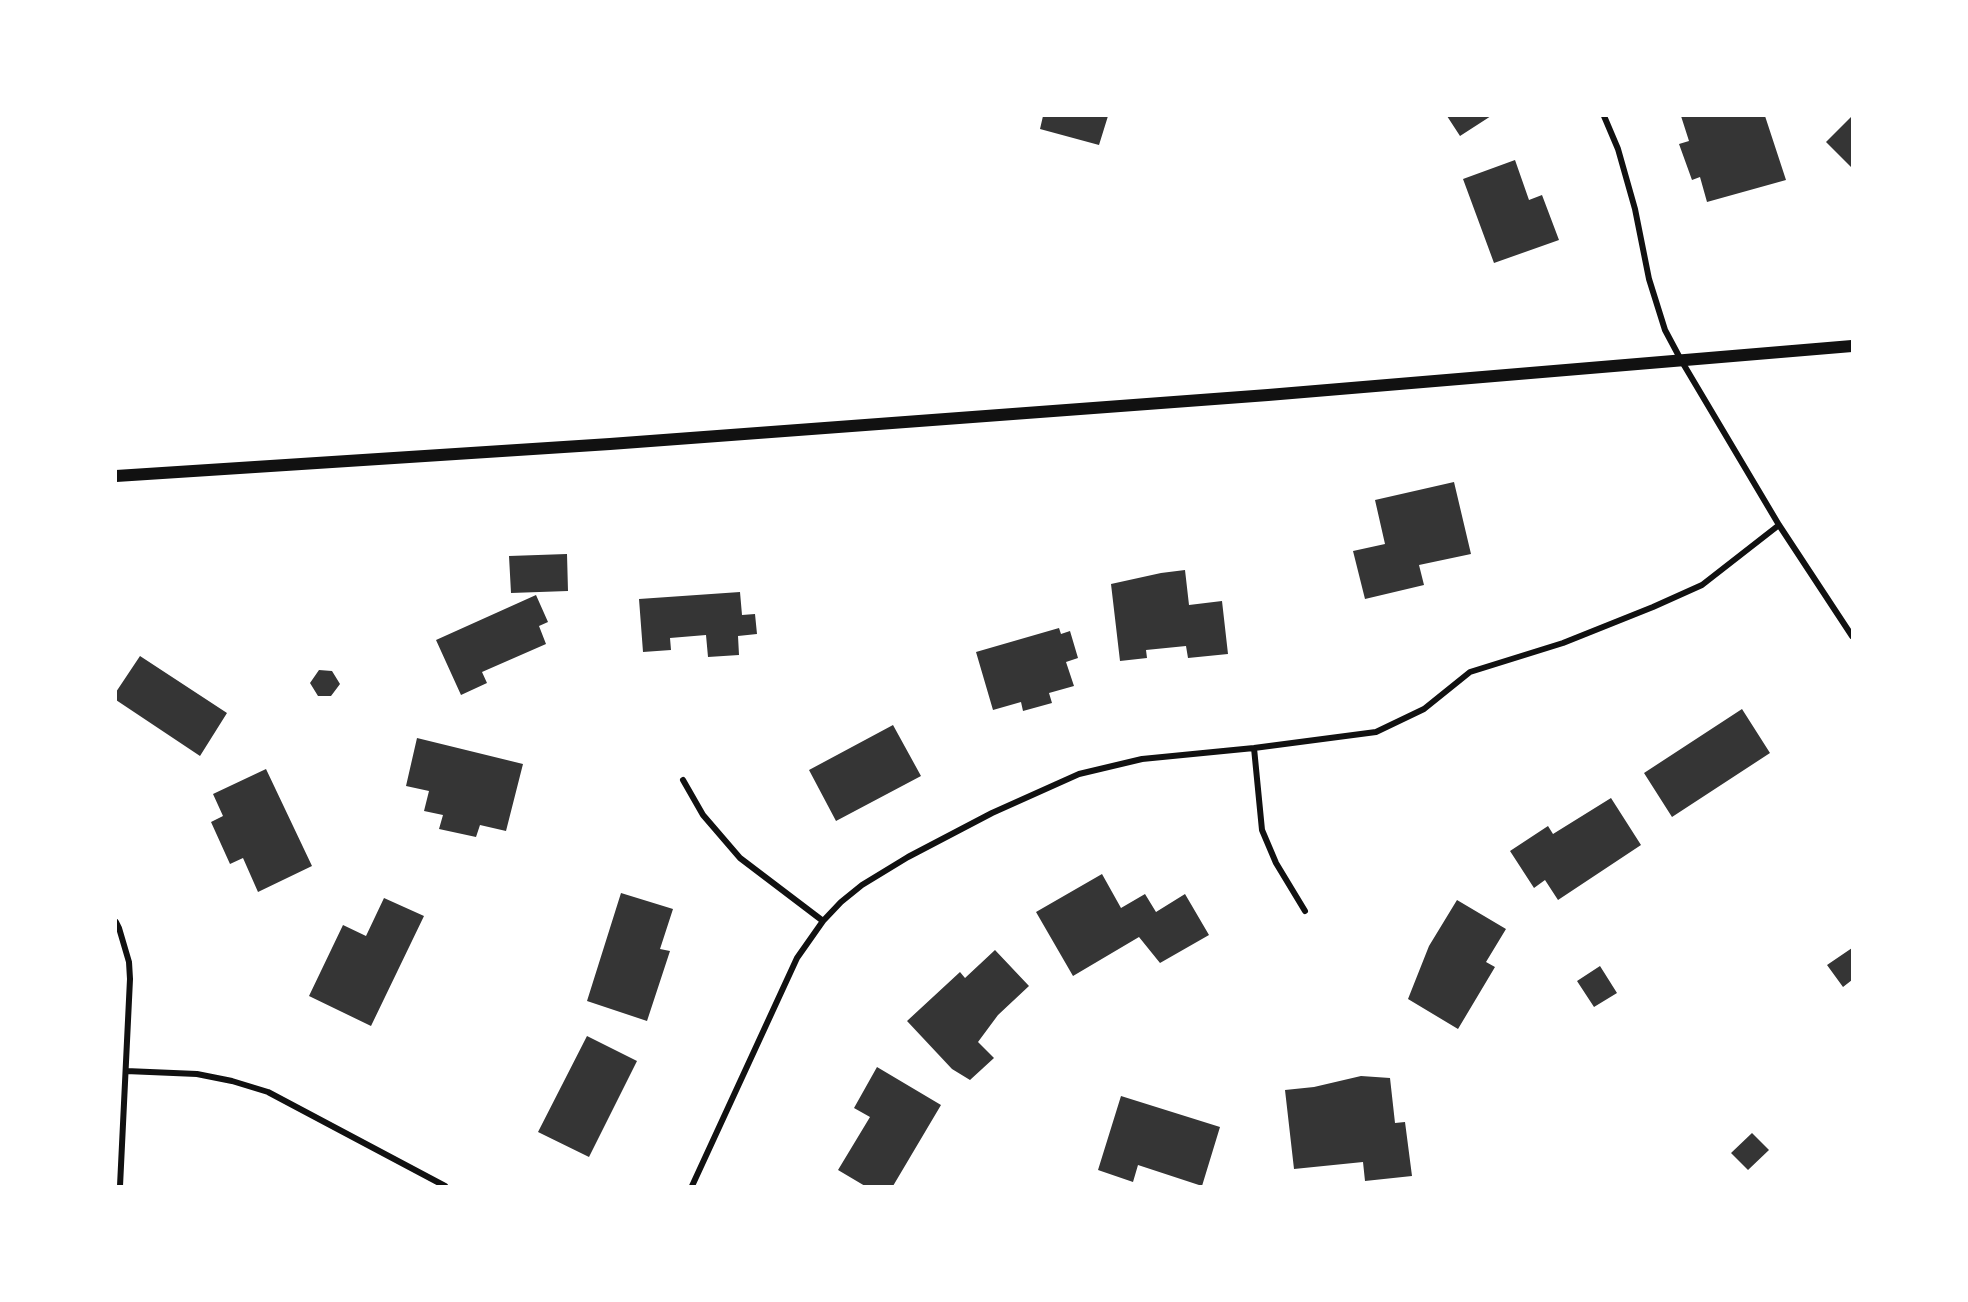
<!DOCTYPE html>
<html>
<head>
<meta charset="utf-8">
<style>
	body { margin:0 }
	#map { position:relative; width:1968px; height:1302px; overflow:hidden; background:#fff; font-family:Manrope,sans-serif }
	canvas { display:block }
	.frame { position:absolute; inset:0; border:117px solid #fff; pointer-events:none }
</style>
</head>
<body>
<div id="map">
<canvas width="1968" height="1302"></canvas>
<div class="frame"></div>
</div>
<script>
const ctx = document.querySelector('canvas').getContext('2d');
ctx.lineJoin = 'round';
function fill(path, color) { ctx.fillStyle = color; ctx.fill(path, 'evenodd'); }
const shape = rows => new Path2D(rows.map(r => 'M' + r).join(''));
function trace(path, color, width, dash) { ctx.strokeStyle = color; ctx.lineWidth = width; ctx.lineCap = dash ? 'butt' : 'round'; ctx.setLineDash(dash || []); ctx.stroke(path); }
fill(shape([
	[1043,116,1108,116,1099,145,1040,129],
	[1447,116,1491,116,1460,136],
	[1681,116,1765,116,1786,180,1707,202,1700,177,1692,180,1679,144,1689,141],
	[1852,116,1852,168,1826,142],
	[1515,160,1529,200,1542,195,1559,240,1494,263,1463,179],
	[1454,482,1471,554,1419,565,1424,585,1365,599,1353,551,1385,544,1375,500],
	[567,554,568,591,511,593,509,556],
	[1185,570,1189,605,1222,601,1228,654,1188,658,1186,646,1146,650,1147,658,1120,661,1111,584,1161,573],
	[740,592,742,615,755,614,757,634,738,636,739,655,708,657,706,635,670,638,671,650,643,652,639,599],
	[536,595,548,622,539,626,546,644,482,672,487,683,461,695,436,640],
	[1059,628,1061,634,1070,631,1078,658,1066,662,1074,686,1049,693,1052,703,1023,711,1021,702,993,710,976,652],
	[140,656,227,713,200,756,116,700,116,692],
	[319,670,332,671,340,684,331,696,318,696,310,683],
	[1742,709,1770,753,1672,817,1644,773],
	[893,725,921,776,836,821,809,770],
	[417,738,523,764,506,831,480,825,476,837,439,829,443,815,424,811,429,791,406,786],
	[266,769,312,866,258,892,243,858,230,864,211,822,223,816,213,794],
	[1611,798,1641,845,1558,900,1545,880,1534,888,1510,851,1548,826,1553,834],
	[1102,874,1121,908,1145,894,1156,912,1185,894,1209,935,1160,963,1139,937,1073,976,1036,912],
	[621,893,673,909,660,949,670,951,647,1021,587,1001],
	[384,898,424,916,371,1026,309,996,343,925,366,936],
	[1457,900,1506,929,1486,962,1495,967,1458,1029,1408,999,1429,946],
	[1852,948,1852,980,1843,987,1827,965],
	[995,950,1029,986,998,1015,978,1042,994,1058,970,1080,952,1069,907,1021,960,972,965,978],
	[1600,966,1617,993,1594,1007,1577,981],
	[587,1036,637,1061,589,1157,538,1132],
	[877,1067,941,1105,893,1186,865,1186,838,1170,870,1117,854,1108],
	[1361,1076,1390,1078,1395,1123,1405,1122,1412,1176,1365,1181,1363,1162,1294,1169,1285,1090,1314,1087],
	[1121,1096,1220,1127,1202,1186,1138,1165,1133,1182,1098,1170],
	[1752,1133,1769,1150,1748,1170,1731,1153]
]), '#353535');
trace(shape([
	[1604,116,1618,149,1635,209,1649,279,1665,330,1681,360,1779,525,1852,636],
	[1254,748,1262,830,1276,863,1305,911],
	[683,780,703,815,740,858,823,921],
	[116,922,119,928,129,962,130,979,120,1186],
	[126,1071,197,1074,232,1081,268,1092,445,1186],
	[692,1186,797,958,823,921,841,902,862,885,908,857,992,813,1079,774,1142,759,1254,748,1376,732,1424,709,1470,672,1563,643,1653,607,1702,585,1779,525]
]), '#111', 6);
trace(shape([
	[116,476,610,444,1268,395,1852,346]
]), '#111', 12);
</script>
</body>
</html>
